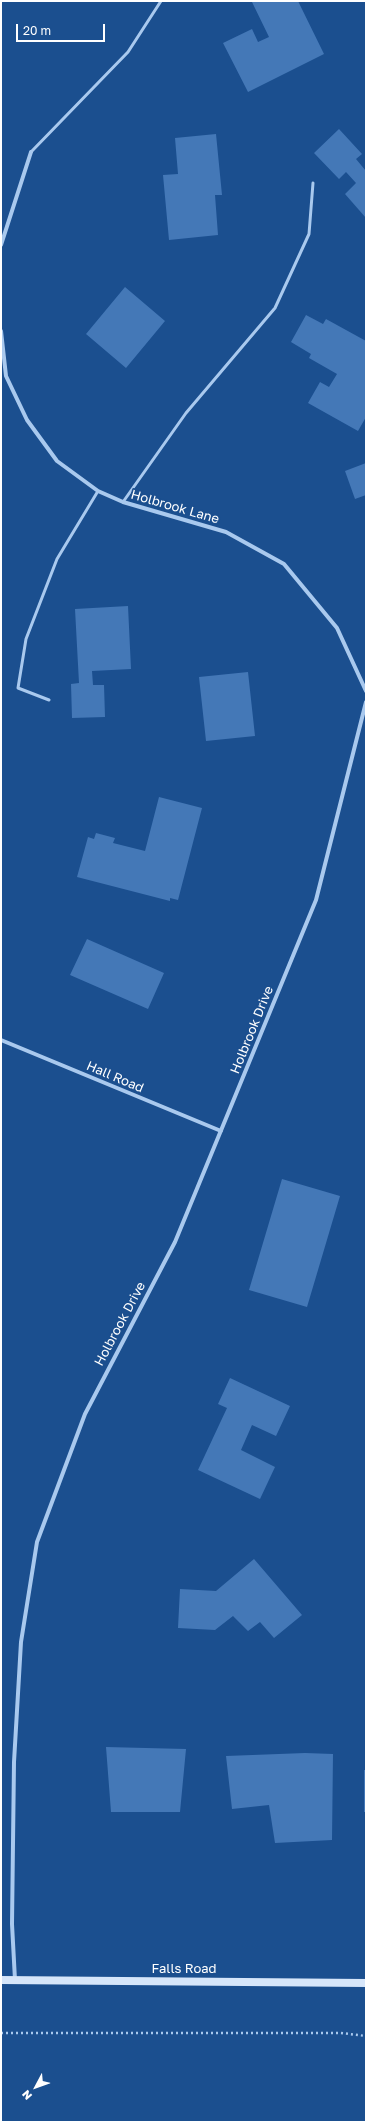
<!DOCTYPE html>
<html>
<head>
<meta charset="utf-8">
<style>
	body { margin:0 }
	#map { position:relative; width:367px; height:2123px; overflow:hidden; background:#1b4f8f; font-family:"Golos Text",sans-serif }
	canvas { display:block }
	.frame { position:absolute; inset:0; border:2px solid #fff; pointer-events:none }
	.north { position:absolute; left:16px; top:2067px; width:40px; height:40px; -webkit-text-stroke:3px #1b4f8f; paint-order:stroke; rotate:229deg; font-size:11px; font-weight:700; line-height:16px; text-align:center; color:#fff }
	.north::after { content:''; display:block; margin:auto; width:14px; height:18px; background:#fff; clip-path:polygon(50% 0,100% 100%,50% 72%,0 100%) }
	.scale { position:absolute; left:16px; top:24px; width:89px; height:18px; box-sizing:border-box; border:2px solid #fff; border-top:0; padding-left:5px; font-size:12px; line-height:14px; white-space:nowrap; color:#fff; -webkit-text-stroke:3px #1b4f8f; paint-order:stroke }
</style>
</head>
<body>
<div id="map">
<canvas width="367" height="2123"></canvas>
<div class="frame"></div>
<div class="north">N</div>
<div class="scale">20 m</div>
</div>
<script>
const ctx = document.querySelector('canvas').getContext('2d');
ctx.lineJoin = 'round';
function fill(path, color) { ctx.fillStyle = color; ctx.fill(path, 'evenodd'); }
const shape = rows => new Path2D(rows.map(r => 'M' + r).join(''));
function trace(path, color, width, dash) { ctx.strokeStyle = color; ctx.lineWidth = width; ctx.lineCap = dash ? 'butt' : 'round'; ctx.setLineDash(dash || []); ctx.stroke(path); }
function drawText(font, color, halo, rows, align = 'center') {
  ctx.font = font + ' "Golos Text",sans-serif'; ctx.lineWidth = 3.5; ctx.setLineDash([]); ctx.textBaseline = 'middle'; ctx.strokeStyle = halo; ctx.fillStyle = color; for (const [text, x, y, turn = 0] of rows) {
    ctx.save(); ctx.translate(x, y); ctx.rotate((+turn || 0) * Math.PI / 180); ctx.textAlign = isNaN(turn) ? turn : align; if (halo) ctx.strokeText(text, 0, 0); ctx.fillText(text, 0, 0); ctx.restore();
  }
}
fill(shape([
	[255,1,298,1,324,54,248,92,223,43,252,29,258,42,269,37,252,2],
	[339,129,362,154,356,159,366,171,366,218,345,194,356,183,346,172,339,179,314,153],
	[216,134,222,195,215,195,218,235,169,240,163,175,178,174,175,138],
	[125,287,165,321,126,368,86,334],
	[306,315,323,324,326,319,366,341,366,417,358,431,308,403,320,382,329,387,337,374,309,358,311,354,291,342],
	[366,463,366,495,355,499,345,471],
	[128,606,131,669,92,671,93,685,104,685,105,717,72,718,71,684,79,683,75,609],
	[248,672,255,736,206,741,199,677],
	[159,797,202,808,178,900,170,898,170,901,77,877,88,837,94,839,96,833,115,838,113,843,145,851],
	[87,939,164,973,148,1009,70,975],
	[282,1179,340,1196,307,1307,249,1290],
	[230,1378,290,1406,276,1436,252,1425,241,1450,275,1467,260,1499,198,1470,227,1408,218,1404],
	[254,1559,302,1615,274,1638,260,1622,248,1631,233,1616,215,1630,178,1628,180,1589,216,1591],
	[106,1747,186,1749,180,1812,111,1812],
	[305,1753,333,1754,332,1840,275,1843,269,1805,232,1809,226,1756],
	[364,1770,366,1770,366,1812,364,1812]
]), '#4478b7');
trace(shape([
	[1,2033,341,2033,366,2036]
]), '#a9c9ee', 2.5, [2, 3]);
trace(shape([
	[31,152,128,52,161,1],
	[123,502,186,413,275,308,309,234,313,183],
	[49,700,18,688,26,639,57,559,98,491]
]), '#a9c9ee', 3);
trace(shape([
	[1,245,31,152],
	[1,331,6,376,27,420,57,461,98,491,123,502,226,532,284,564,337,628,366,691],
	[1,1040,221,1131],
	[15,1980,12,1924,14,1762,21,1642,37,1542,85,1414,175,1242,316,900,366,702]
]), '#a9c9ee', 4);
trace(shape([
	[1,1980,366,1983]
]), '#d6e6fa', 8);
drawText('13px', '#fff', '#1b4f8f', [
	["Holbrook Lane",175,507,16],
	["Holbrook Drive",252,1030,-68],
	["Hall Road",115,1077,23],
	["Holbrook Drive",120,1324,-62],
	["Falls Road",184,1969]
]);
</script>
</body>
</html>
